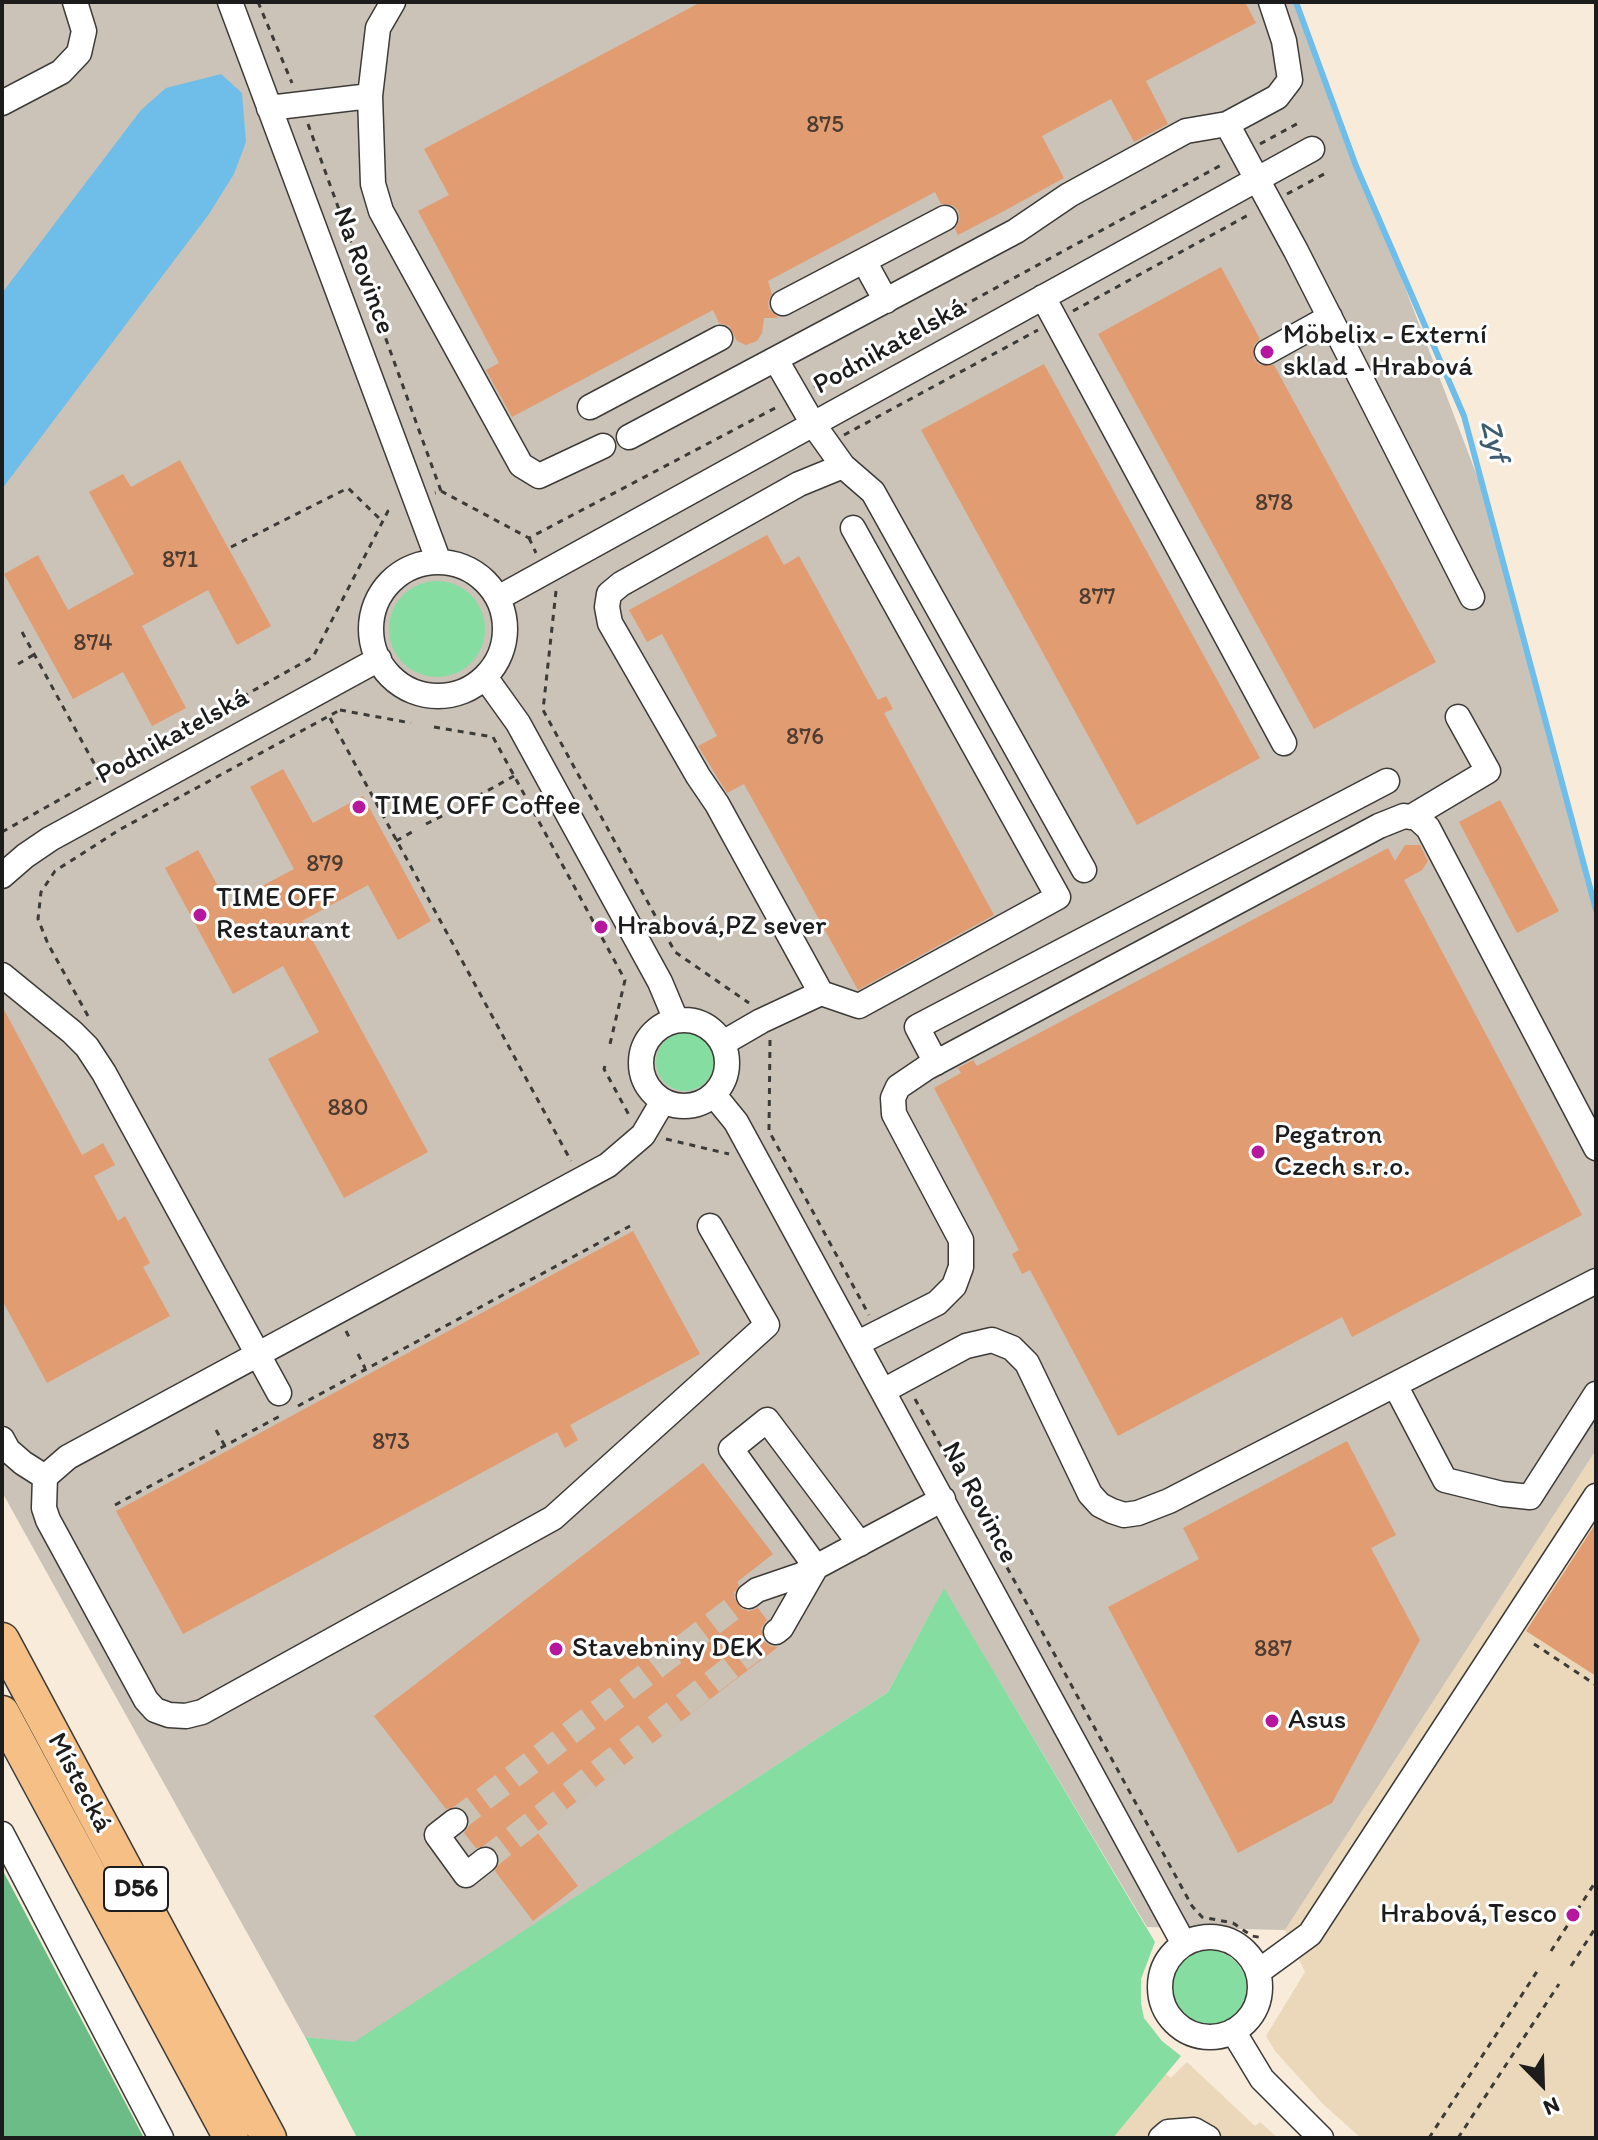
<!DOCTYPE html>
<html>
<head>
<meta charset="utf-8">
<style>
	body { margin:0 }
	#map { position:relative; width:1598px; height:2140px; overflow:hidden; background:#f8ebda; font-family:Itim,sans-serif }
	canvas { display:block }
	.frame { position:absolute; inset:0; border:4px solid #1c1c1c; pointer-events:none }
	.north { position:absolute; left:1502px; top:2044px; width:80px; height:80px; -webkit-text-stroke:6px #fff; paint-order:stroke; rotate:157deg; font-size:22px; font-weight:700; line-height:32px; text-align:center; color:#1c1c1c }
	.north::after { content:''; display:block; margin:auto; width:28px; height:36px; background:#1c1c1c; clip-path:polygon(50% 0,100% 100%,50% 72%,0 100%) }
</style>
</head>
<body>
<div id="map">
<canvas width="1598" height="2140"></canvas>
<div class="frame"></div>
<div class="north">N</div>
</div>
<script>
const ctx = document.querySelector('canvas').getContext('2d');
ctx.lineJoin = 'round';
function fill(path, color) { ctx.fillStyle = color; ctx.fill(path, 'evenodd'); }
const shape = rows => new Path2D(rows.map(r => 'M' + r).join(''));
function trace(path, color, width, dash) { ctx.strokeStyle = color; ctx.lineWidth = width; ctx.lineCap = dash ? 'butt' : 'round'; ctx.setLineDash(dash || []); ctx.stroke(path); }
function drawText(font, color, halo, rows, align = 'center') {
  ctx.font = font + ' Itim,sans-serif'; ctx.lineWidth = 6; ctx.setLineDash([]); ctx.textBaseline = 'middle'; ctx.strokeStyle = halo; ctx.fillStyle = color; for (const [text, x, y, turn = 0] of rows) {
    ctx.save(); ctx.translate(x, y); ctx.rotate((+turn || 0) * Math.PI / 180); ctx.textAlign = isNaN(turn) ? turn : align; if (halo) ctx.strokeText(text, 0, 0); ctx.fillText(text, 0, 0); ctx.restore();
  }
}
fill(shape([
	[1596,1450,1596,2138,1361,2138,1323,2104,1275,2051,1266,2036,1305,1972,1285,1930],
	[1187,2062,1255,2126,1260,2122,1278,2138,1113,2138,1166,2074,1171,2078]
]), '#ebd8ba');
fill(shape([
	[2,2,1296,2,1489,507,1596,920,1596,1450,1285,1930,1147,1927,944,1589,888,1692,354,2043,305,2037,2,1492]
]), '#cbc3b8');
fill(shape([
	'389 629a48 48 0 1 1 96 0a48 48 0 1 1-96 0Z',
	'656 1062a29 29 0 1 1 58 0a29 29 0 1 1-58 0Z',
	[944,1588,1155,1942,1141,1979,1141,2003,1144,2018,1162,2041,1181,2056,1113,2138,357,2138,305,2037,354,2042,888,1692],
	'1169 1989a39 39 0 1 1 78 0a39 39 0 1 1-78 0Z'
]), '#86dda1');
fill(shape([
	[2,1869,144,2138,2,2138]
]), '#6cbc87');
fill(shape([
	[221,74,242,93,246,142,234,174,209,214,2,489,2,293,141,110,166,88]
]), '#6fbeea');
trace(shape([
	[1296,2,1356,166,1464,416,1596,910]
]), '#6fbeea', 6);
fill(shape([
	[701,2,1245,2,1256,23,1146,81,1168,124,1134,142,1111,99,1042,136,1064,178,1004,211,958,235,955,229,960,219,958,210,952,205,941,204,935,192,768,281,772,294,768,302,769,309,779,318,764,318,762,333,757,341,746,345,737,341,729,326,719,323,713,310,512,417,486,370,499,363,418,211,449,195,424,149],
	[1221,267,1260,339,1254,345,1254,359,1260,365,1274,365,1436,662,1314,729,1098,334],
	[1044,364,1260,758,1137,825,921,430],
	[180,460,271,626,237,645,208,590,142,626,186,708,152,726,123,672,73,699,4,574,38,555,68,610,134,574,89,492,123,474,131,487],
	[767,535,784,565,799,556,878,700,886,696,893,709,884,713,994,915,858,990,744,784,727,793,698,746,717,736,662,634,647,642,629,610],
	[283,769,313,823,363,796,431,921,398,940,368,885,302,921,428,1152,344,1198,268,1059,319,1032,283,966,233,994,165,868,198,850,228,904,294,869,250,787],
	[1500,800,1559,911,1517,933,1459,822],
	[1405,845,1420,845,1428,861,1422,870,1404,880,1582,1215,1352,1337,1342,1317,1118,1436,1030,1270,1022,1274,1012,1254,1019,1250,934,1088,961,1073,958,1068,973,1060,977,1066,1388,848,1395,861],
	[2,1006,82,1155,103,1143,115,1165,94,1176,118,1221,125,1216,150,1263,143,1267,170,1316,47,1383,2,1300],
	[633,1231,700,1354,570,1425,578,1440,565,1448,557,1432,183,1634,116,1511],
	[1347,1441,1396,1535,1371,1548,1420,1640,1332,1803,1238,1853,1108,1607,1199,1559,1183,1528],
	[703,1463,773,1554,737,1582,739,1585,734,1597,742,1609,750,1611,758,1608,767,1620,762,1627,764,1641,770,1646,778,1647,537,1832,578,1886,533,1921,495,1871,500,1859,497,1851,490,1846,476,1848,464,1833,469,1826,467,1812,460,1807,446,1809,374,1716],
	[1596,1523,1596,1676,1526,1631]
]), '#e19c71');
trace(shape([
	[455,1821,749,1596],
	[485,1860,776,1632]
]), '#ccc2b4', 24, [24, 12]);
const minor = shape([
	[230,2,439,562],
	[393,2,378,28,370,96,373,184,381,211,521,465,539,476,603,446],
	[2,103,61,72,79,53,84,31,75,2],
	[269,108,370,96],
	[1227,124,1296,251,1472,597],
	[864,261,886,301],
	[1043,297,1284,743],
	[783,303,945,218],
	[1267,352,1330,317],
	[776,360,813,424,843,466,873,492,1084,870],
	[590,407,720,338],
	[629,437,1016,231,1069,195,1186,131,1227,124,1277,97,1290,80,1284,41,1271,2],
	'371 629a67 67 0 1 1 134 0a67 67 0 1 1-134 0Z',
	[498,598,1312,149],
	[485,677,518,723,660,982,676,1020],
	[1411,817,1488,771,1458,717],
	[2,876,25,856,50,839,379,659],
	[2,975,72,1032,87,1047,104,1073,279,1393],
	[821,993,717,804,698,776,610,623,607,607,609,594,621,584,799,484,843,466],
	'641 1063a43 43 0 1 1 86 0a43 43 0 1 1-86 0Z',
	[723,1043,761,1021,821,993,859,1006,1058,897,853,528],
	[936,1063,917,1027,1387,781],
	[714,1095,736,1122,1184,1944],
	[663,1101,643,1135,608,1165,68,1457,45,1477,44,1508,48,1520,146,1700,155,1710,169,1715,186,1716,202,1712,553,1518,767,1325,710,1226],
	[858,1343,937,1303,954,1286,961,1267,961,1240,894,1114,893,1098,898,1087,926,1068,1379,826,1404,816,1417,818,1428,828,1596,1148],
	[1395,1385,1445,1480,1502,1494,1530,1497,1596,1394],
	[885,1390,966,1346,992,1340,1012,1348,1027,1363,1090,1494,1100,1505,1112,1511,1124,1515,1138,1513,1169,1501,1596,1281],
	[2,1439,8,1450,23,1463,45,1477],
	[749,1596,757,1590,801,1575,943,1499],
	[776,1632,781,1628,816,1567,731,1449,767,1420,860,1544],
	[455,1821,437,1835,466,1875,485,1860],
	[2,1834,161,2138],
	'1160 1987a50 50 0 1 1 100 0a50 50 0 1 1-100 0Z',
	[1258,1972,1310,1934,1596,1496],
	[1233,2031,1262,2079,1321,2138],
	[1161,2138,1168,2132,1194,2130,1208,2138]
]);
const highway = shape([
	[2,1640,269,2138],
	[2,1713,231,2138]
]);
trace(minor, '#3d3b38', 27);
trace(highway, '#3d3b38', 37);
trace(shape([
	[258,2,292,83],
	[308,124,441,491,435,493],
	[1260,144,1302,121],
	[1287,194,1326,173],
	[1073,311,1252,213],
	[814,387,1225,163],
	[844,435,1038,330],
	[441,491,529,538,779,406],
	[529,538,536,553],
	[231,547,348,488,383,522],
	[556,591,543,710,675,952,749,1003],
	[22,632,101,776],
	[18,664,35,654],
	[340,710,411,723],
	[330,718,571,1161],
	[434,727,493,737,625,980,610,1044],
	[467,802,514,776],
	[426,824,452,811],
	[2,832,313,657,388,511,394,508],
	[396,841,412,832],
	[88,1016,48,944,38,919,41,892,55,871,119,830,340,710],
	[770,1040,769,1131,869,1315],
	[605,1066,604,1069,629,1115],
	[666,1139,729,1154],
	[346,1331,350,1339],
	[358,1354,365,1368],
	[915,1399,1192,1906,1202,1917,1233,1923,1252,1936,1264,1938],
	[298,1406,630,1226],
	[216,1430,225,1446],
	[115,1505,280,1416],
	[1534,1644,1596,1685],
	[1551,1951,1596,1881],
	[1571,1966,1596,1927],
	[1429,2138,1538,1970],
	[1458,2138,1559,1984]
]), '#3d3b38', 3, [6, 6]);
trace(minor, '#fff', 24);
trace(highway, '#f5bf86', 34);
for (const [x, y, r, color] of [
	[1267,352,8,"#b5179e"],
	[359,807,8,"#b5179e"],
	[200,915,8,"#b5179e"],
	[601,927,8,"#b5179e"],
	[1258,1152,8,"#b5179e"],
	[556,1649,8,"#b5179e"],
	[1272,1721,8,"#b5179e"],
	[1573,1915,8,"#b5179e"]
]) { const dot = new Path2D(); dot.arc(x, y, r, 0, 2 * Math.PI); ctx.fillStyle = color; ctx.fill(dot); trace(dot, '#fff', 3); }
drawText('24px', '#4d3c31', null, [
	["875",825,126],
	["878",1274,504],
	["871",180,561],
	["877",1097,598],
	["874",93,644],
	["876",805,738],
	["879",325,865],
	["880",348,1109],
	["873",391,1443],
	["887",1273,1650]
]);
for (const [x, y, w] of [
	[136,1889,64]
]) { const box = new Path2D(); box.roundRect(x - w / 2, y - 22, w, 44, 6); ctx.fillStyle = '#fff'; ctx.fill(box); trace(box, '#1c1c1c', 2); }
drawText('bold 26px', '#1c1c1c', null, [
	["D56",136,1889]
]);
drawText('28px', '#1c1c1c', '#fff', [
	["Na Rovince",363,271,70],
	["Podnikatelská",890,347,-29],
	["Podnikatelská",173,737,-29],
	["Na Rovince",979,1503,62],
	["Místecká",79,1783,62]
]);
drawText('28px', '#1c1c1c', '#fff', [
	["Möbelix - Externí",1283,336],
	["sklad - Hrabová",1283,368],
	["TIME OFF Coffee",375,807],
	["TIME OFF",216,899],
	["Restaurant",216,931],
	["Hrabová,PZ sever",617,927],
	["Pegatron",1274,1136],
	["Czech s.r.o.",1274,1168],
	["Stavebniny DEK",572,1649],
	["Asus",1288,1721],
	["Hrabová,Tesco",1557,1915,"right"]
], 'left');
drawText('italic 30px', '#3d5d6e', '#fff', [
	["Zyf",1493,441,75]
]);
</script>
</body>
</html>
